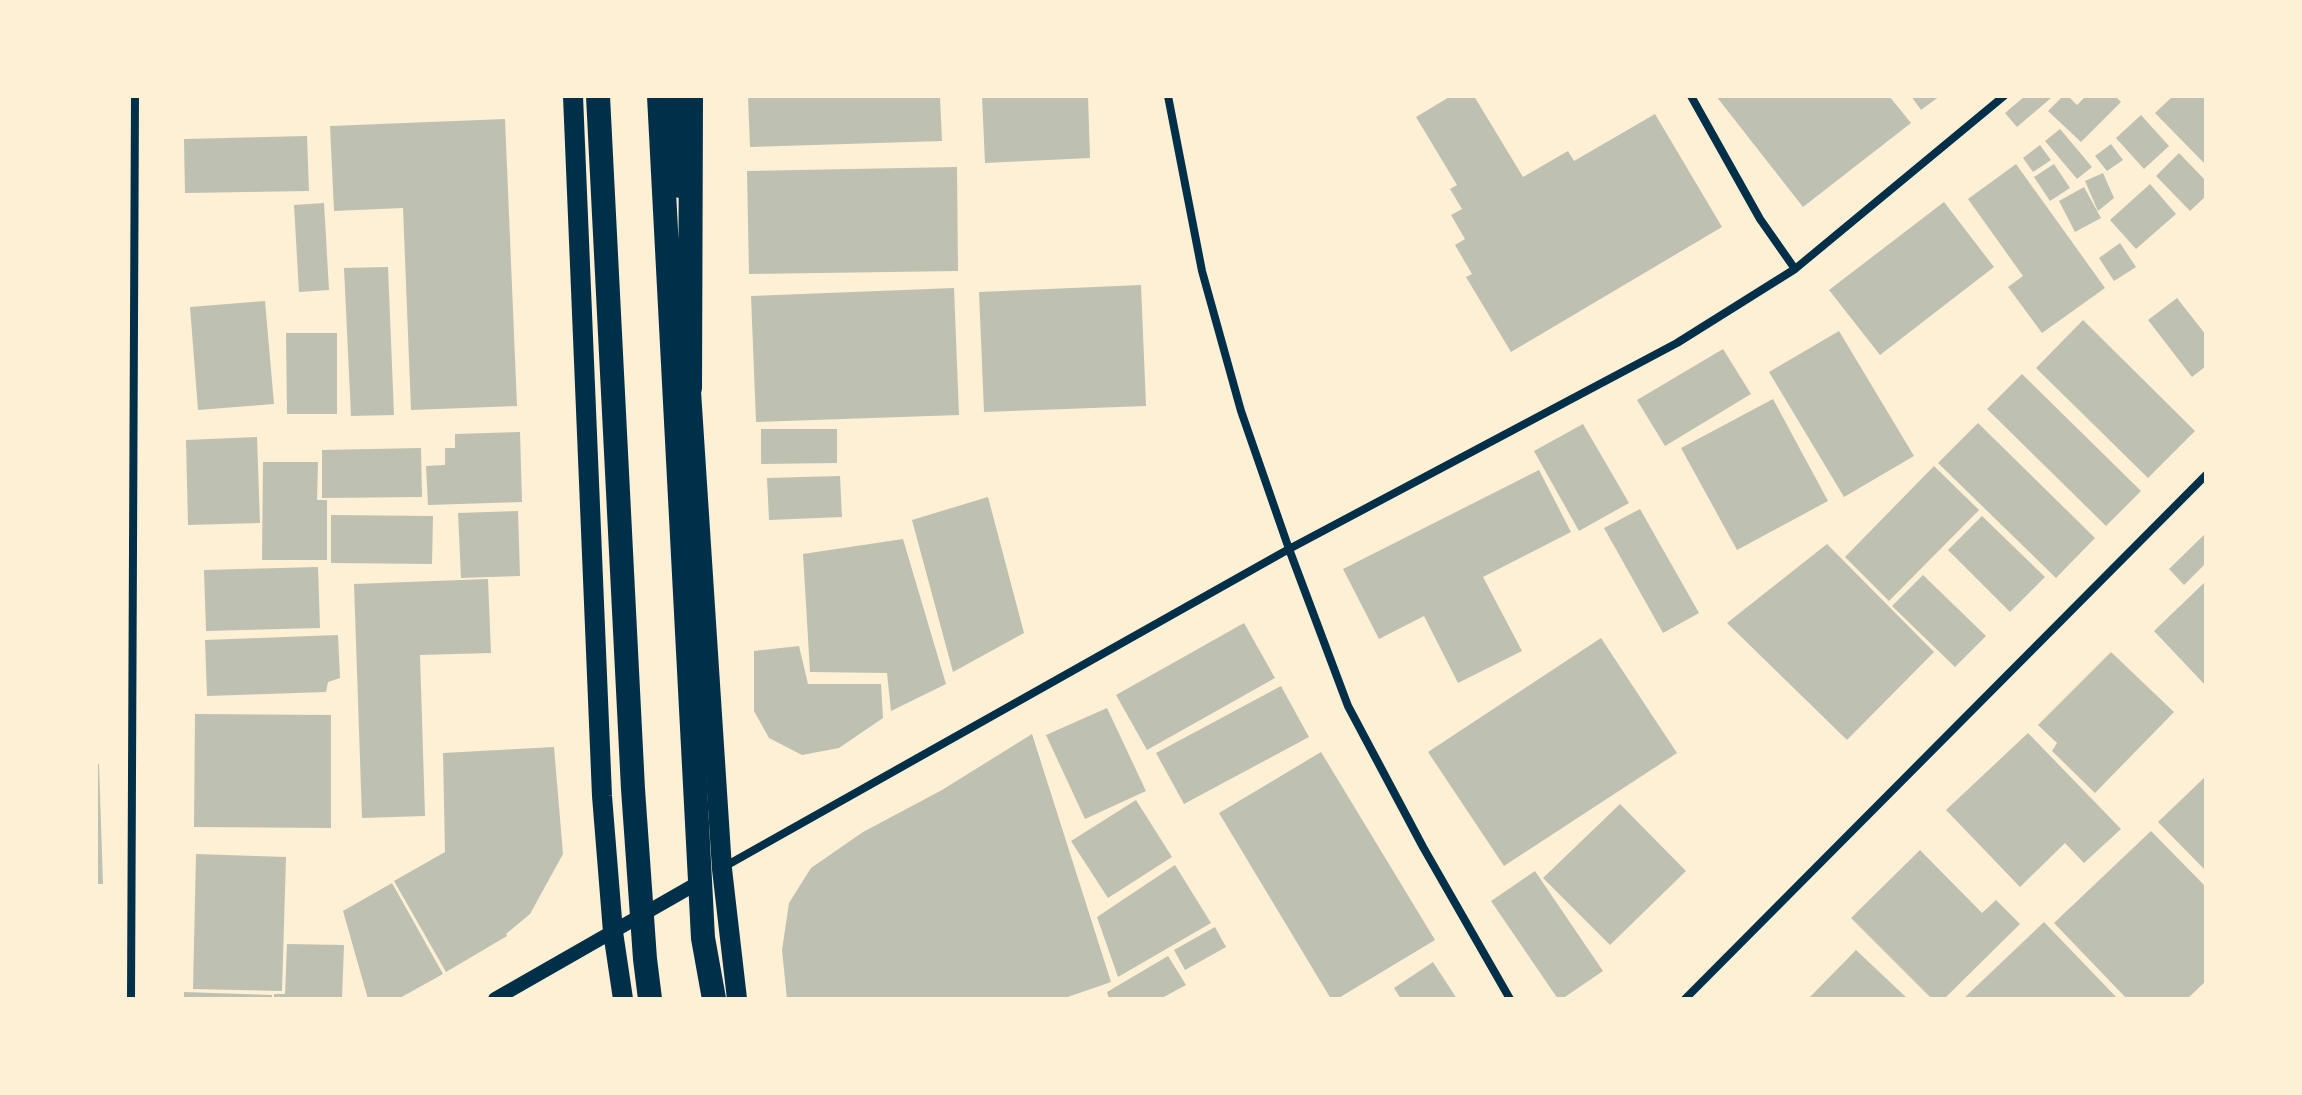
<!DOCTYPE html>
<html>
<head>
<meta charset="utf-8">
<style>
	body { margin:0 }
	#map { position:relative; width:2302px; height:1095px; overflow:hidden; background:#fdf0d5; font-family:"Golos Text",sans-serif }
	canvas { display:block }
	.frame { position:absolute; inset:0; border:98px solid #fdf0d5; pointer-events:none }
</style>
</head>
<body>
<div id="map">
<canvas width="2302" height="1095"></canvas>
<div class="frame"></div>
</div>
<script>
const ctx = document.querySelector('canvas').getContext('2d');
ctx.lineJoin = 'round';
function fill(path, color) { ctx.fillStyle = color; ctx.fill(path, 'evenodd'); }
const shape = rows => new Path2D(rows.map(r => 'M' + r).join(''));
function trace(path, color, width, dash) { ctx.strokeStyle = color; ctx.lineWidth = width; ctx.lineCap = dash ? 'butt' : 'round'; ctx.setLineDash(dash || []); ctx.stroke(path); }
fill(shape([
	[748,96,940,96,942,141,750,147],
	[982,96,1088,96,1090,158,985,163],
	[1451,96,1474,96,1523,177,1568,151,1574,161,1655,114,1722,227,1511,352,1466,277,1472,274,1455,245,1465,239,1451,215,1462,209,1450,189,1457,185,1416,117],
	[1716,96,1889,96,1911,123,1803,207],
	[1911,96,1940,96,1921,110],
	[2025,96,2049,96,2051,98,2017,127,2005,113],
	[2063,96,2068,96,2077,105,2086,96,2115,96,2121,102,2081,142,2048,111],
	[2173,96,2206,96,2206,165,2155,113],
	[2141,115,2169,146,2144,169,2116,138],
	[505,119,517,406,411,410,403,208,334,211,330,126],
	[2060,129,2092,167,2077,179,2045,141],
	[307,136,309,191,185,193,184,139],
	[2111,144,2123,160,2107,171,2095,156],
	[2040,145,2051,160,2033,172,2023,158],
	[2179,153,2206,181,2206,196,2190,211,2156,176],
	[2016,164,2105,288,2042,333,2008,287,2023,276,1968,199],
	[2054,164,2070,188,2050,201,2034,177],
	[957,167,958,271,749,274,747,171],
	[2103,173,2114,198,2098,211,2085,181],
	[2150,184,2176,214,2136,249,2110,220],
	[2084,187,2101,218,2075,232,2059,201],
	[1944,202,1994,267,1880,355,1829,290],
	[324,203,329,290,299,292,294,205],
	[2120,243,2136,267,2114,281,2099,258],
	[388,267,394,415,351,416,344,268],
	[1141,285,1146,406,984,412,979,292],
	[954,288,959,415,756,422,751,296],
	[2177,298,2206,335,2206,366,2192,377,2148,320],
	[265,301,274,404,198,410,190,307],
	[2083,320,2195,431,2148,478,2036,368],
	[1839,331,1914,456,1844,497,1769,372],
	[286,333,337,333,337,414,287,414],
	[1723,349,1751,394,1665,446,1637,400],
	[2022,374,2141,491,2106,526,1987,409],
	[1773,399,1828,501,1737,550,1681,448],
	[1978,423,2095,538,2056,578,1938,463],
	[1583,424,1629,503,1579,531,1534,451],
	[761,429,837,429,837,463,761,464],
	[520,432,522,502,428,505,426,466,445,465,445,448,455,448,455,434],
	[257,437,260,523,188,525,186,440],
	[421,448,422,497,322,498,322,450],
	[263,462,318,462,317,500,327,500,327,560,262,560],
	[1934,466,1979,510,1889,601,1845,557],
	[1539,470,1571,532,1483,577,1522,651,1458,683,1424,616,1379,639,1343,569],
	[840,476,842,517,769,520,767,478],
	[988,497,1024,633,953,672,912,520],
	[1640,509,1699,613,1663,633,1604,528],
	[518,511,520,576,461,578,458,513],
	[331,515,433,516,432,564,331,563],
	[1982,516,2045,577,2010,612,1948,550],
	[2206,533,2206,563,2184,585,2169,569],
	[903,539,946,684,891,711,887,673,810,672,803,554],
	[1827,544,1934,652,1847,740,1727,623],
	[318,567,320,628,206,631,204,570],
	[1923,575,1986,636,1955,667,1892,606],
	[488,579,491,653,420,655,425,816,362,818,354,584],
	[2206,581,2206,686,2154,631],
	[1244,623,1275,678,1147,750,1116,695],
	[338,635,340,678,328,682,326,692,207,696,205,640],
	[1601,638,1677,753,1504,866,1428,752],
	[799,646,808,684,881,684,883,718,839,748,802,755,769,738,754,711,754,651],
	[2111,652,2174,712,2095,793,2052,751,2057,743,2038,725],
	[1281,686,1309,737,1184,804,1156,753],
	[1107,708,1146,791,1085,819,1046,735],
	[195,714,331,715,331,828,194,827],
	[2028,733,2121,829,2084,863,2065,843,2020,887,1946,810],
	[1032,734,1111,982,1062,999,787,999,782,950,789,903,811,868,863,832,942,790],
	[554,747,563,854,530,914,506,934,507,936,446,972,394,881,445,852,443,753],
	[1321,752,1435,940,1337,999,1331,999,1219,813],
	[96,764,99,764,103,884,96,884],
	[2206,776,2206,871,2158,822],
	[1136,800,1172,857,1108,898,1071,841],
	[1620,804,1686,871,1610,945,1543,878],
	[2151,831,2206,887,2206,981,2187,999,2127,999,2054,923],
	[1920,850,1982,913,1996,900,2020,924,1944,999,1932,999,1851,918],
	[196,854,286,857,282,991,193,989],
	[1175,865,1211,923,1118,977,1097,917],
	[1535,871,1603,971,1562,999,1558,999,1491,901],
	[392,883,443,974,398,999,368,999,343,911],
	[2044,922,2118,999,1963,999],
	[1215,927,1226,947,1185,970,1174,950],
	[287,944,344,945,342,999,274,999,274,994,285,994],
	[1856,950,1908,999,1808,999],
	[1168,956,1186,985,1160,999,1109,999,1107,992],
	[1433,962,1457,999,1401,999,1394,988],
	[184,992,272,995,272,999,184,999]
]), '#bec0b2');
trace(shape([
	[1168,96,1202,271,1241,411,1289,549,1348,706,1423,847,1510,999],
	[1691,96,1760,219,1795,269],
	[722,868,1289,549,1677,343,1795,269,2004,96],
	[131,999,135,96],
	[1685,999,2206,475]
]), '#003049', 8);
trace(shape([
	[495,999,703,880]
]), '#003049', 14);
trace(shape([
	[573,96,602,796,613,932,623,999],
	[675,96,680,188],
	[690,376,722,869,737,999]
]), '#003049', 20);
trace(shape([
	[598,96,633,789,645,959,650,999],
	[659,96,703,938,714,999],
	[690,388,691,96]
]), '#003049', 24);
</script>
</body>
</html>
